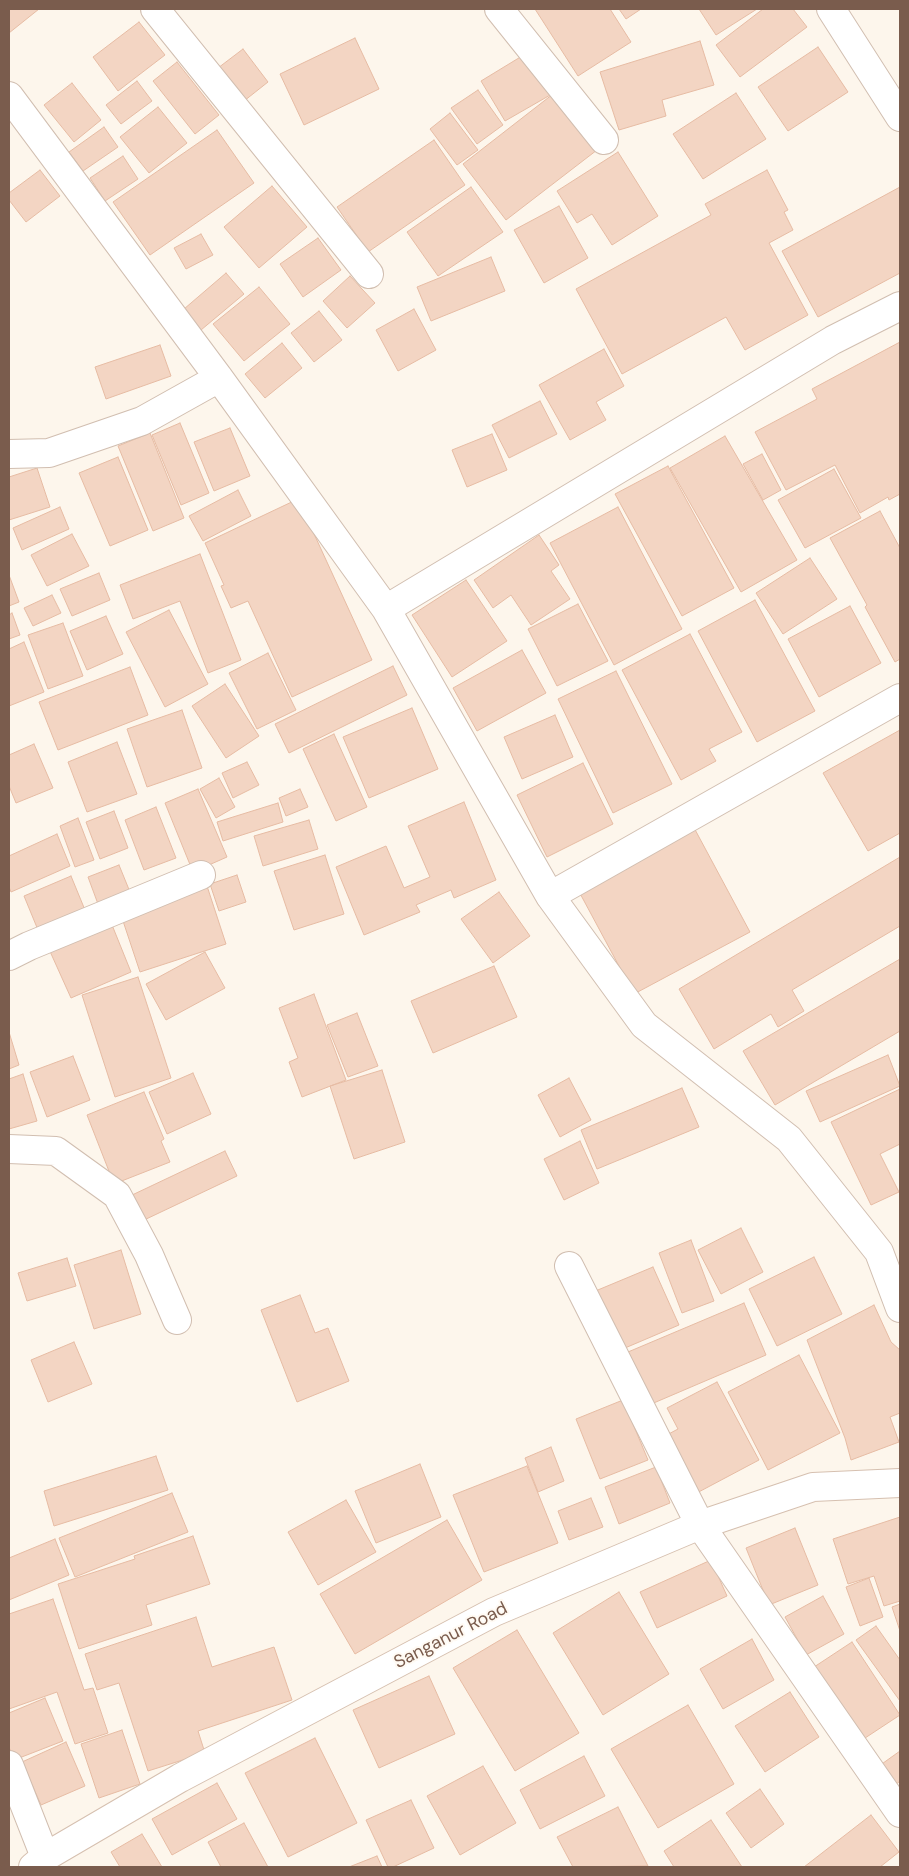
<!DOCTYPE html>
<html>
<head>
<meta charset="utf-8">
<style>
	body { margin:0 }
	#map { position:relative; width:909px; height:1876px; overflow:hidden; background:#fdf6ec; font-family:"DM Sans",sans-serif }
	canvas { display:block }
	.frame { position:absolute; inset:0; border:10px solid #7a5c4d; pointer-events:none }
</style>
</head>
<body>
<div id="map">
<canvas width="909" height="1876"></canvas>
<div class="frame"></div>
</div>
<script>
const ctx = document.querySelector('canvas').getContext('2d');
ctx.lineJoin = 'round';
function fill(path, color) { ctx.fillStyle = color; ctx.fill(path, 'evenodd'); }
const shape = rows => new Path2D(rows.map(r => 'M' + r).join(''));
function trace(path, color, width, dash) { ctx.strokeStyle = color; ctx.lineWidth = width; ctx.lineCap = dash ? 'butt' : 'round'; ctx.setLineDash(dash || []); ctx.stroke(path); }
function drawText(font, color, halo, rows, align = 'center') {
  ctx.font = font + ' "DM Sans",sans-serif'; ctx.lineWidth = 4; ctx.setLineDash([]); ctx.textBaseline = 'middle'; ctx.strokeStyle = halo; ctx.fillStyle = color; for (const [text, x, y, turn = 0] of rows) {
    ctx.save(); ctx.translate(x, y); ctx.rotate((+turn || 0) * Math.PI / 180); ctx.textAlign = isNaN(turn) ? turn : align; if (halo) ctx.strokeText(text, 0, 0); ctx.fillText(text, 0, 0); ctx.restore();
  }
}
const building = shape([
	[9,9,39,9,9,33,9,9],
	[535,9,610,9,631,42,578,76,535,9],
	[619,9,641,9,626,19,619,9],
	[699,9,757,9,716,35,699,9],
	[763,9,793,9,807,27,740,77,716,45,763,9],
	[139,22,165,55,118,91,93,57,139,22],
	[355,38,379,89,304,125,280,74,355,38],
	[700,41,714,85,662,100,666,116,619,130,600,72,700,41],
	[818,47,848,92,788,131,758,87,818,47],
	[243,49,268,82,244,101,218,68,243,49],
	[527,53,552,94,505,121,481,81,527,53],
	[177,62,219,115,195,134,153,81,177,62],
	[137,81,152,101,121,124,106,105,137,81],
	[72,83,101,120,74,142,44,105,72,83],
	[478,90,503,125,477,144,451,108,478,90],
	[736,93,766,139,703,179,673,134,736,93],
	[553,94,597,150,506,220,463,164,553,94],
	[158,107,187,143,149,173,120,137,158,107],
	[450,113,478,150,457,165,430,129,450,113],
	[104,127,118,147,83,171,69,152,104,127],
	[217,130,254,183,150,255,113,202,217,130],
	[434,140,465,185,368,252,337,207,434,140],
	[618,152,658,216,612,245,592,214,577,223,557,191,618,152],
	[123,156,138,179,105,201,90,178,123,156],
	[40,170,60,196,26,222,9,200,9,193,40,170],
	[767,170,788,210,784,212,793,230,769,243,808,315,745,350,726,317,622,374,576,289,711,215,705,204,767,170],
	[272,186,307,227,259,268,224,227,272,186],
	[471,187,503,232,438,276,407,232,471,187],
	[900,187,900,273,818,317,782,251,900,187],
	[559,206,588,258,544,283,514,230,559,206],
	[201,234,213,255,186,269,174,248,201,234],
	[318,238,341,270,303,297,280,264,318,238],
	[491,257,505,291,431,321,417,287,491,257],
	[226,273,244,294,201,330,184,309,226,273],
	[350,276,375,303,347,328,323,301,350,276],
	[259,287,290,324,244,361,213,324,259,287],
	[414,309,436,350,398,371,376,330,414,309],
	[319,311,342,340,314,362,291,333,319,311],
	[900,342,900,494,889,500,888,497,860,513,835,465,786,490,755,432,817,399,812,389,900,342],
	[282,343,302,368,265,398,245,374,282,343],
	[160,345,171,376,106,399,95,367,160,345],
	[604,349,624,386,596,402,606,420,570,440,539,385,604,349],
	[540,401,557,434,509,458,492,425,540,401],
	[180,423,209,493,181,505,152,435,180,423],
	[230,428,250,476,214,491,194,442,230,428],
	[150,433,184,518,153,531,118,446,150,433],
	[492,434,507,470,467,487,452,450,492,434],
	[725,436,797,560,741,592,670,468,725,436],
	[762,454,781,490,763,500,743,464,762,454],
	[118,457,148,530,110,546,79,473,118,457],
	[668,466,734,588,682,616,615,494,668,466],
	[37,468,50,507,9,520,9,477,37,468],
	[834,469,861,518,805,548,778,500,834,469],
	[238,490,251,516,203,541,189,516,238,490],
	[298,499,372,660,292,697,248,601,231,608,221,586,224,585,205,543,298,499],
	[60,507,69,529,22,550,13,528,60,507],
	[618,507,682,629,614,665,550,543,618,507],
	[880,511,900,548,900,659,895,662,865,607,867,605,830,538,880,511],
	[72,534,89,566,47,586,31,555,72,534],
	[539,535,559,565,551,571,570,599,531,625,511,595,493,608,474,580,539,535],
	[200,554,241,660,208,673,180,601,133,619,120,585,200,554],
	[810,558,837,599,783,634,756,593,810,558],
	[99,573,110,600,72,616,60,589,99,573],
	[9,575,19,602,9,606,9,575],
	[466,580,507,641,452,677,412,615,466,580],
	[52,595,61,613,33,626,24,608,52,595],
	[755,600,815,711,757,742,698,631,755,600],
	[578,604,608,661,557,686,528,629,578,604],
	[850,606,881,663,819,697,788,639,850,606],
	[169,610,208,684,165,707,126,632,169,610],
	[12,613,20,635,9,639,9,615,12,613],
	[106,616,123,654,87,670,70,631,106,616],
	[63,623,83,676,48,689,28,635,63,623],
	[690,634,742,732,709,749,716,761,681,780,622,670,690,634],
	[24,642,44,692,9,706,9,649,24,642],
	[522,650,546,693,477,731,453,688,522,650],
	[268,653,296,710,257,729,229,673,268,653],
	[393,666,407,695,289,753,275,724,393,666],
	[130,667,148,715,58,750,39,702,130,667],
	[616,671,672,784,613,813,558,699,616,671],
	[225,684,259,736,226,758,192,706,225,684],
	[412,708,438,769,369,798,343,737,412,708],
	[182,710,202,768,147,787,127,729,182,710],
	[555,715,573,757,522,779,504,737,555,715],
	[900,730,900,833,868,851,823,773,900,730],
	[334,734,367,807,336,821,303,749,334,734],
	[117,742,137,794,87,812,68,762,117,742],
	[34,744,53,788,16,803,9,786,9,755,34,744],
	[247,762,259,785,233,798,222,773,247,762],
	[583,763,613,824,547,857,517,795,583,763],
	[219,778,235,807,216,818,200,789,219,778],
	[198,789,227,857,193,872,165,803,198,789],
	[300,789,308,807,286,816,279,798,300,789],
	[464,802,496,880,454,898,451,890,416,905,420,912,364,935,336,867,386,846,404,888,430,877,408,826,464,802],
	[278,803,283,822,223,841,217,822,278,803],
	[156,807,176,858,144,870,125,820,156,807],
	[114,811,128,848,100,859,86,822,114,811],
	[78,818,94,860,75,867,60,826,78,818],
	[309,820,318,849,263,866,254,836,309,820],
	[692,824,750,932,634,994,576,886,692,824],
	[57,834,70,866,11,892,9,887,9,856,57,834],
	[325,855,344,914,294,930,274,871,325,855],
	[900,857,900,926,792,990,804,1011,778,1027,771,1014,714,1049,679,989,900,857],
	[119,865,130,892,98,904,88,877,119,865],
	[237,875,246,902,219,911,210,884,237,875],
	[71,876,85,910,38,930,24,896,71,876],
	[207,886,226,944,140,972,121,915,207,886],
	[499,892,530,936,493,963,461,919,499,892],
	[110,920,131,972,71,998,48,947,110,920],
	[205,952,225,988,166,1020,146,984,205,952],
	[900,959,900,1031,775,1105,743,1051,900,959],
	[494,966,517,1017,433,1053,411,1001,494,966],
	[138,977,171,1078,115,1097,82,995,138,977],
	[314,994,346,1080,302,1097,289,1062,298,1058,279,1008,314,994],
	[357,1013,378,1066,348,1077,327,1025,357,1013],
	[9,1032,19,1065,9,1069,9,1032],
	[888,1055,900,1086,820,1122,806,1091,888,1055],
	[73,1056,90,1100,47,1117,30,1072,73,1056],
	[382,1070,405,1142,354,1159,330,1086,382,1070],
	[193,1073,211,1114,167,1134,149,1092,193,1073],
	[23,1074,37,1121,9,1129,9,1079,23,1074],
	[569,1078,591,1120,560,1137,538,1095,569,1078],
	[682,1088,699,1127,597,1169,581,1130,682,1088],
	[900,1089,900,1144,880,1154,899,1192,871,1205,831,1122,900,1089],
	[144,1092,164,1139,161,1141,170,1162,114,1184,87,1115,144,1092],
	[580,1141,599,1183,564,1200,544,1159,580,1141],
	[225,1151,237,1176,142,1221,130,1196,225,1151],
	[741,1228,763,1272,721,1294,698,1250,741,1228],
	[691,1240,714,1301,682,1313,659,1253,691,1240],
	[121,1250,141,1314,94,1329,74,1265,121,1250],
	[814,1257,842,1314,777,1346,749,1289,814,1257],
	[67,1258,76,1286,27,1301,18,1273,67,1258],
	[653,1267,679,1325,618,1351,593,1292,653,1267],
	[300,1295,315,1333,328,1328,349,1381,297,1402,261,1310,300,1295],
	[744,1303,766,1355,649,1405,628,1352,744,1303],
	[874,1305,891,1342,900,1350,900,1413,890,1417,899,1442,851,1460,845,1438,807,1340,874,1305],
	[74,1342,92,1384,48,1402,31,1360,74,1342],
	[799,1355,840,1433,768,1470,728,1392,799,1355],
	[717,1382,759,1460,693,1495,663,1437,678,1429,667,1408,717,1382],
	[623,1400,648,1460,600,1479,576,1419,623,1400],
	[551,1447,564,1481,538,1492,525,1458,551,1447],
	[156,1456,168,1490,54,1526,44,1491,156,1456],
	[420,1464,441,1517,376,1543,355,1491,420,1464],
	[527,1466,558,1543,484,1572,453,1495,527,1466],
	[656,1467,670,1503,619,1524,605,1487,656,1467],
	[172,1493,188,1532,75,1577,59,1538,172,1493],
	[591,1498,603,1527,569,1540,558,1511,591,1498],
	[346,1500,376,1552,318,1585,288,1532,346,1500],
	[900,1517,900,1601,884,1606,874,1576,848,1584,833,1539,900,1517],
	[447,1520,482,1580,355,1654,320,1594,447,1520],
	[795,1528,818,1585,769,1605,746,1548,795,1528],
	[193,1536,210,1584,146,1605,152,1625,79,1649,58,1584,135,1559,134,1556,193,1536],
	[55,1539,69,1575,9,1600,9,1558,55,1539],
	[711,1560,727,1596,657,1628,640,1592,711,1560],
	[869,1578,883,1617,860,1626,846,1587,869,1578],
	[619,1592,669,1674,603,1715,553,1633,619,1592],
	[823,1596,844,1634,806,1655,785,1617,823,1596],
	[53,1599,84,1690,93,1688,108,1733,75,1744,57,1692,9,1709,9,1614,53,1599],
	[900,1604,900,1631,892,1607,900,1604],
	[196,1617,212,1667,274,1647,292,1700,198,1731,205,1753,148,1771,119,1683,97,1690,85,1654,196,1617],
	[876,1626,900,1660,900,1701,856,1640,876,1626],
	[517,1630,579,1733,515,1771,453,1668,517,1630],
	[752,1639,774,1680,723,1709,700,1669,752,1639],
	[852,1642,900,1715,859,1742,811,1669,852,1642],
	[429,1676,455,1734,379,1768,353,1710,429,1676],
	[790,1692,819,1737,765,1772,735,1726,790,1692],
	[45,1698,63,1741,14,1760,9,1747,9,1713,45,1698],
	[688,1705,734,1784,658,1828,611,1749,688,1705],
	[122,1730,140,1784,99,1798,81,1744,122,1730],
	[315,1738,357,1823,288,1857,245,1773,315,1738],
	[66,1742,85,1786,41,1805,22,1762,66,1742],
	[900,1751,900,1781,894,1786,879,1766,900,1751],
	[584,1756,605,1796,540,1829,520,1790,584,1756],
	[483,1766,516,1823,460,1855,427,1796,483,1766],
	[217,1783,237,1819,172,1855,152,1819,217,1783],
	[760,1789,784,1824,751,1848,726,1813,760,1789],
	[411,1800,434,1848,393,1867,388,1867,366,1820,411,1800],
	[618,1807,648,1866,573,1867,557,1837,618,1807],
	[871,1815,899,1852,880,1867,804,1867,871,1815],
	[711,1820,742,1867,674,1867,664,1851,711,1820],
	[244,1823,268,1867,221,1867,208,1842,244,1823],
	[142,1834,162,1867,120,1867,111,1852,142,1834],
	[377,1856,382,1867,349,1867,377,1856]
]);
fill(building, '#f3d5c3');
trace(building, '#e6bba3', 1);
const street = shape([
	[155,9,369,274],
	[499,9,604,140],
	[831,9,900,117],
	[9,96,219,378,386,609,550,896,644,1025,789,1139,879,1252,900,1308],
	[9,454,49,453,142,421,219,378],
	[386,609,833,340,900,306],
	[550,896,900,698],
	[9,956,29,946,201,875],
	[9,1149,56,1151,117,1195,149,1255,177,1320],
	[569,1266,700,1525,900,1813],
	[9,1765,45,1857]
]);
const secondary = shape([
	[33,1867,45,1857,180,1778,494,1612,700,1525,813,1487,900,1483]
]);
trace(street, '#d1beb0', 30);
trace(secondary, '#d6c0b0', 30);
trace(street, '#fff', 28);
trace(secondary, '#fff', 28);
drawText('18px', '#7a5c4d', '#fffaf3', [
	["Sanganur Road",451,1636,-27]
]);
</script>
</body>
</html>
